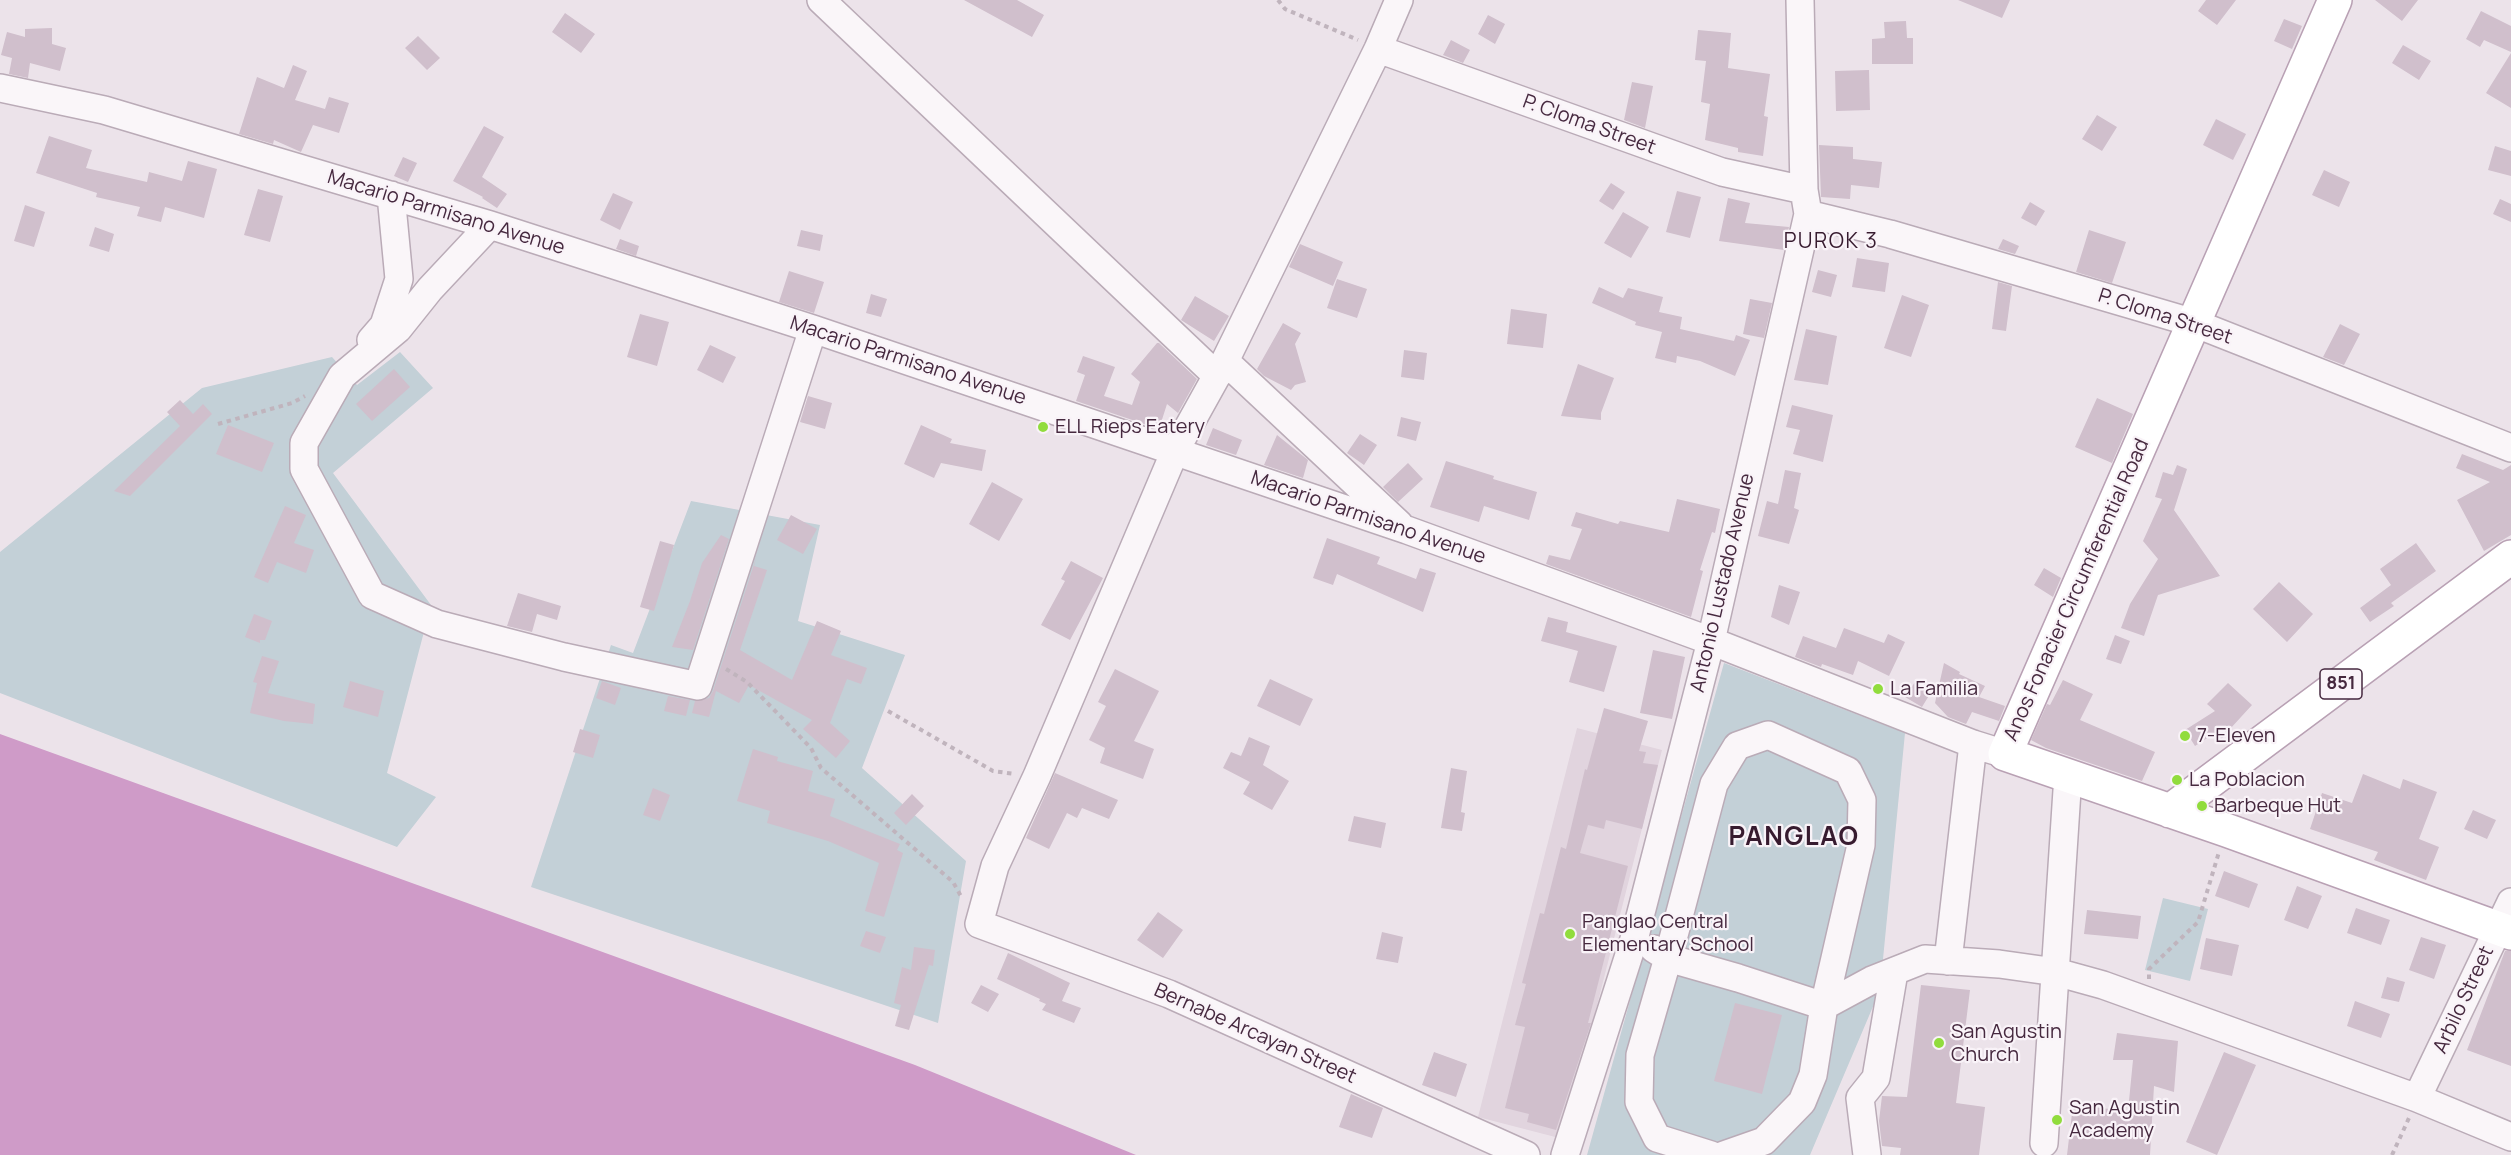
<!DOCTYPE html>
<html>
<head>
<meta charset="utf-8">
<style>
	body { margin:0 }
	canvas { display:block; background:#ece3ea }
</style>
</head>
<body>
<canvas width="2511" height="1155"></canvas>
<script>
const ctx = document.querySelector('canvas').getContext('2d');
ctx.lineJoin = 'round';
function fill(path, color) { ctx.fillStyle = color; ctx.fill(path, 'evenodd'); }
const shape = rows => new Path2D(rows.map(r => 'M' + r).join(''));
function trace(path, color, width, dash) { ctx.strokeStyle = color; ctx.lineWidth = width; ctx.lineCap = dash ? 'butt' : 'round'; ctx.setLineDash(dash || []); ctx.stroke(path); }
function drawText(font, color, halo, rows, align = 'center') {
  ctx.font = font + ' Manrope,sans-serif'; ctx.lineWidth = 4.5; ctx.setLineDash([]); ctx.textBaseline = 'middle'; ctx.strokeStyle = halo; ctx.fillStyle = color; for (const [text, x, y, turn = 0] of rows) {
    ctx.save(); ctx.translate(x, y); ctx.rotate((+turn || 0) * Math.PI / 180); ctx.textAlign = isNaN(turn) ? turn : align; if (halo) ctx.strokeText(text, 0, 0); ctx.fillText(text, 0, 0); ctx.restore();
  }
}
fill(shape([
	[1577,728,1662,750,1563,1139,1478,1117]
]), '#e1d4de');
fill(shape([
	[400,352,433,388,333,473,431,605,387,773,436,797,397,847,0,693,0,552,202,388,332,357,357,385],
	[691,501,820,525,798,621,905,655,862,768,966,861,938,1023,531,887,611,645,633,653],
	[1724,663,1905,733,1880,990,1810,1155,1587,1155],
	[2163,898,2208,909,2190,981,2145,970]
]), '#c3d0d7');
fill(shape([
	[0,734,915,1065,1136,1155,0,1155]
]), '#cf9bc8');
fill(shape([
	[964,0,1017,0,1044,15,1032,37],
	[1958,0,2010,0,2002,18],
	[2206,0,2236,0,2217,25,2198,11],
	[2375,0,2418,0,2402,21],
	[2481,11,2511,26,2511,52,2484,40,2480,47,2466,39],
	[565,13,595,34,581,53,552,32],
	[1488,15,1505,24,1495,44,1478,34],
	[2284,19,2302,26,2292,49,2274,41],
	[1906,21,1907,38,1913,38,1913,64,1872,64,1872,39,1885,38,1884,22],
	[52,28,52,44,66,48,60,71,30,63,28,78,9,74,12,58,1,55,7,32,25,37,25,29],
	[1698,30,1731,33,1728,68,1770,74,1764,116,1768,117,1763,156,1738,152,1738,148,1705,140,1710,104,1701,102,1706,61,1695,60],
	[418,36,440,58,427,70,405,48],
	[1451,40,1470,50,1463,63,1443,55],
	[2403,45,2431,61,2419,80,2392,63],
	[2511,53,2511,108,2486,93],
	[293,65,307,71,295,100,325,109,329,97,349,103,339,133,313,125,301,152,274,140,273,144,239,134,257,77,284,88],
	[1869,70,1870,110,1836,111,1835,71],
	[1632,82,1653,86,1645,128,1624,120],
	[2097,115,2117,127,2102,151,2082,139],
	[2216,119,2246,134,2233,160,2203,145],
	[484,126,504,137,482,177,507,194,497,208,482,198,483,197,453,181],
	[49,136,92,150,86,168,147,182,149,172,182,181,188,161,217,169,204,218,165,207,161,222,137,216,140,207,96,197,97,193,36,173],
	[1819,145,1853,147,1853,159,1882,162,1879,188,1851,185,1850,199,1821,197],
	[2495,146,2511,151,2511,176,2488,170],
	[403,157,417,163,408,182,394,176],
	[2324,170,2350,182,2339,207,2312,195],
	[1611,183,1625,192,1613,210,1599,201],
	[258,189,283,196,270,242,244,235],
	[1677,191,1701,197,1690,238,1666,232],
	[613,193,633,202,620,230,600,220],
	[1728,198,1750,203,1745,223,1789,227,1784,250,1719,241],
	[2500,199,2511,204,2511,222,2493,214],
	[2030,202,2045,211,2036,226,2021,218],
	[25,205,45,212,34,247,14,241],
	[1623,212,1649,227,1631,258,1604,243],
	[95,227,114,234,109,252,89,246],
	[801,230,823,235,820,251,797,246],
	[2089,230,2126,242,2112,283,2076,272],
	[620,239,639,246,636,256,616,249],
	[2003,239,2019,246,2015,254,1998,249],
	[1300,244,1343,262,1333,286,1289,267],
	[1857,258,1889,263,1885,292,1852,287],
	[1818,270,1837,275,1831,297,1812,292],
	[789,271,824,282,814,313,779,302],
	[1337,279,1367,289,1357,318,1327,308],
	[1998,282,2012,286,2006,331,1992,329],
	[1599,287,1623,298,1628,288,1663,297,1659,312,1682,317,1680,329,1734,341,1736,335,1750,340,1735,376,1700,361,1677,356,1676,363,1655,358,1662,332,1635,325,1636,322,1592,303],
	[871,294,887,299,881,317,866,313],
	[1902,295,1929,305,1911,357,1884,348],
	[1195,296,1229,316,1214,341,1181,320],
	[1750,299,1772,303,1764,338,1743,334],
	[1511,309,1547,314,1543,348,1507,344],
	[640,314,669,322,657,366,627,357],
	[1283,323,1301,333,1295,344,1306,382,1295,385,1291,390,1264,376,1257,369],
	[2340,324,2360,334,2344,365,2323,357],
	[1806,329,1837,336,1828,385,1794,380],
	[1157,343,1159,343,1197,379,1178,413,1167,404,1159,429,1076,401,1085,375,1077,372,1083,356,1115,367,1104,396,1132,405,1140,382,1131,374],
	[710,345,736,357,723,383,697,370],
	[1404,350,1427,353,1424,380,1401,377],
	[1578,364,1614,378,1601,413,1601,420,1561,416],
	[394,369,410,387,372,421,356,404],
	[808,396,832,403,825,429,800,422],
	[2097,398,2133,414,2112,463,2075,447],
	[180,400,193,414,203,404,212,414,130,496,114,491,180,426,167,412],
	[1792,405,1833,415,1823,462,1793,454,1800,430,1786,427],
	[1401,417,1421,422,1416,441,1397,436],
	[228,425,274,443,262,472,216,454],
	[921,425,952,439,950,443,986,450,982,471,941,463,934,478,904,464],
	[1213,428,1242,440,1236,455,1206,445],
	[1360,434,1377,445,1364,465,1347,453],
	[1277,435,1308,460,1303,478,1264,465],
	[2462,454,2503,470,2511,465,2511,535,2484,551,2457,500,2490,482,2456,468],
	[1446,461,1494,476,1493,479,1537,492,1529,520,1484,506,1479,522,1430,507],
	[1408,463,1423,479,1398,502,1383,487],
	[2177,465,2187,469,2174,510,2220,576,2158,595,2144,636,2121,628,2130,604,2158,559,2143,541,2162,499,2155,497,2163,472,2173,475],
	[1785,470,1801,473,1794,508,1799,510,1789,544,1758,536,1767,501,1778,504],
	[992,482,1023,499,999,541,969,524],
	[1677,499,1720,509,1715,533,1712,532,1700,570,1703,571,1691,617,1546,564,1549,555,1570,560,1582,529,1571,526,1576,512,1618,524,1620,521,1669,532],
	[285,506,306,515,294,543,314,550,306,573,277,562,268,583,254,577],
	[791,515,817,529,803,554,777,540],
	[721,535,729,539,693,650,672,647,690,601,702,563],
	[1327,538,1380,557,1377,564,1416,579,1420,568,1436,573,1423,612,1337,574,1333,585,1313,578],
	[660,541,674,545,654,611,640,607],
	[2416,543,2436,571,2391,603,2394,606,2370,622,2360,608,2391,585,2380,569],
	[757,555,754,566,767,570,740,650,792,680,817,621,841,631,831,655,867,668,861,684,847,679,830,723,850,741,836,758,803,729,812,720,749,685,739,703,716,691,709,717,692,713,695,701,709,698,713,691],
	[1071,561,1103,578,1070,640,1041,625,1065,581,1061,579],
	[2044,568,2061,578,2053,597,2034,585],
	[2279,582,2313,614,2287,642,2253,609],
	[1779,585,1800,592,1789,625,1771,617],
	[518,593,561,606,557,620,537,614,532,632,507,626],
	[254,614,272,621,265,640,260,640,260,643,245,637],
	[1548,617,1568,622,1566,632,1617,646,1604,692,1569,682,1578,651,1541,641],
	[1844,628,1884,643,1888,634,1905,642,1889,676,1858,661,1853,675,1822,664,1821,667,1795,657,1803,636,1836,648],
	[2115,635,2130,641,2121,664,2106,659],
	[1653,650,1685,657,1672,719,1640,713],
	[262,656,279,661,268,693,315,704,313,724,284,721,250,713,257,683,253,682],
	[1944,663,1960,672,1959,674,1985,686,1979,697,2005,706,1999,721,1972,712,1966,724,1948,717,1935,703],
	[1115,669,1159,691,1134,741,1154,749,1143,779,1100,763,1105,748,1089,740,1106,706,1098,702],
	[1270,679,1313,699,1300,726,1257,706],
	[1917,679,1933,689,1922,707,1905,697],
	[2063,680,2093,694,2080,720,2155,752,2142,781,2046,748,2031,740,2047,704,2050,705],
	[350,681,384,691,378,717,343,707],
	[602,681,621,688,615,705,596,698],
	[2228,683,2252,705,2230,729,2231,731,2220,740,2215,733,2195,746,2185,730,2215,711,2207,704],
	[668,696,690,700,686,716,664,711],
	[1604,708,1648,721,1639,751,1646,752,1643,763,1658,765,1642,829,1606,820,1604,829,1588,825,1580,853,1628,866,1588,1023,1591,1023,1556,1130,1527,1122,1529,1114,1505,1108,1525,1027,1515,1025,1526,984,1522,983,1540,913,1544,914,1561,847,1566,849,1585,769,1587,770],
	[580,729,600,735,593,758,573,752],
	[1249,737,1270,746,1263,765,1289,781,1272,810,1243,794,1250,782,1223,768,1231,752,1241,756],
	[753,749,778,757,777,761,813,771,808,791,835,799,830,816,900,844,897,850,903,853,884,917,865,911,879,863,828,841,767,823,770,811,737,801],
	[1451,768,1467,771,1461,812,1465,813,1462,831,1441,828],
	[1055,773,1118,800,1109,819,1082,808,1077,818,1067,813,1049,849,1026,838],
	[2363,774,2400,789,2403,779,2437,792,2419,839,2439,847,2426,880,2374,860,2378,852,2310,829,2322,793,2352,803],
	[653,788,670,795,660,821,643,815],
	[912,794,924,806,906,825,894,813],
	[2473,810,2496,820,2487,839,2464,829],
	[1354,816,1386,823,1381,848,1348,841],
	[2224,871,2258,884,2249,908,2215,896],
	[2297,886,2322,896,2308,929,2284,920],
	[2356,908,2390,920,2381,945,2347,933],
	[2087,910,2141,916,2138,939,2084,934],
	[1158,912,1183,930,1163,958,1137,940],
	[866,931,886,937,880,953,860,946],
	[1382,932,1403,937,1398,963,1376,959],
	[2421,937,2446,945,2434,979,2409,970],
	[2206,938,2239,945,2232,976,2200,969],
	[914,947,935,950,933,966,929,965,909,1030,895,1026,901,1005,894,1003,902,967,911,970],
	[2505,951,2511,951,2511,1066,2467,1050],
	[1008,953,1070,983,1062,1001,1081,1008,1074,1023,1042,1010,1046,1004,1039,1001,1040,999,997,979],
	[2387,977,2405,982,2399,1002,2381,998],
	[981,985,999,994,988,1012,971,1003],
	[1921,985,1970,990,1956,1103,1985,1107,1979,1155,1900,1155,1901,1148,1882,1146,1879,1121,1882,1096,1907,1097],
	[2355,1001,2390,1014,2381,1038,2347,1026],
	[1735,1003,1782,1015,1762,1094,1714,1081],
	[2117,1033,2178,1041,2174,1092,2154,1086,2150,1155,2067,1155,2073,1105,2128,1111,2133,1060,2113,1060],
	[1434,1052,1467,1064,1456,1097,1422,1085],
	[2224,1052,2256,1065,2217,1155,2186,1142],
	[1351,1094,1383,1108,1372,1138,1339,1127]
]), '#d0bfcc');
const minor = shape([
	[821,0,1217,376],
	[1378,49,1722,172,1804,190],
	[0,88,104,110,490,225,813,329,1407,530,1711,641,1973,744,2005,754],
	[1808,214,1890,234,2194,323,2511,448],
	[490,225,430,289,398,329,342,376,304,443,304,469,372,595,437,624,564,657,698,686,813,329],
	[371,340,384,325,399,279,391,195],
	[1225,361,1378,49,1399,0],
	[1399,524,1225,361,1175,451,1037,776,995,866,979,924,1169,994,1526,1155],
	[1654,949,1668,958,1738,978,1824,1006,1872,980,1925,959,1999,964,2056,972,2103,985,2417,1098,2511,1137],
	[1948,961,1973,744],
	[2417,1098,2511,902],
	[2044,1143,2068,775],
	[1565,1155,1635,936,1711,641,1808,214,1804,190,1800,0],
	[1711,1155,1657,1138,1639,1102,1640,1055,1668,958,1714,784,1737,746,1768,735,1848,771,1862,800,1861,845,1824,1006,1813,1075,1802,1102,1764,1141,1724,1155],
	[1867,1155,1860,1098,1876,1078,1894,972]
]);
const major = shape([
	[2335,0,2005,754,2226,830,2511,933],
	[2170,811,2511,557]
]);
trace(minor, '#baabb7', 30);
trace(major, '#b9a1b4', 36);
trace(shape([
	[1278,0,1285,9,1358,40],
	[218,424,292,403,305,396],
	[726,669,747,682,811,748,821,768,953,882,962,898],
	[888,711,993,771,1015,774],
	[2149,979,2149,969,2198,922,2219,852],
	[2392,1155,2409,1118]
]), '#c0b4bd', 4, [4.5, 4.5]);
trace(minor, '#faf6f9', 27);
trace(major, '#fff', 33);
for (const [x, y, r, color] of [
	[1043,427,6,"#91dc3d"],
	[1878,689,6,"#91dc3d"],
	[2185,736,6,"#91dc3d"],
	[2177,780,6,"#91dc3d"],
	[2202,806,6,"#91dc3d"],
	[1570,934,6,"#91dc3d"],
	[1939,1043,6,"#91dc3d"],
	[2057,1120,6,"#91dc3d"]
]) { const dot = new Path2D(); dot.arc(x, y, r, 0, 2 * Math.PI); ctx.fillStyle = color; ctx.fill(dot); trace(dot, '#f9f3f8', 2); }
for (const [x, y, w] of [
	[2341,684,42]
]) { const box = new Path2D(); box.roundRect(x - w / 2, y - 15, w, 30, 4.5); ctx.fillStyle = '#f9f3f8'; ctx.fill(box); trace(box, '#46293f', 1.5); }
drawText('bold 18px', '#46293f', null, [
	["851",2341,684]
]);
drawText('20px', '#46293f', '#f9f3f8', [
	["P. Cloma Street",1589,125,20],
	["Macario Parmisano Avenue",446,213,17],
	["P. Cloma Street",2165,317,18],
	["Macario Parmisano Avenue",908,361,18],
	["Macario Parmisano Avenue",1368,518,19],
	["Antonio Lustado Avenue",1723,583,-77],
	["Anos Fonacier Circumferential Road",2077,590,-66],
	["Arbilo Street",2464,1000,-65],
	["Bernabe Arcayan Street",1255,1034,24]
]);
drawText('20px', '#46293f', '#f9f3f8', [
	["ELL Rieps Eatery",1055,427],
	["La Familia",1890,689],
	["7-Eleven",2197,736],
	["La Poblacion",2189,780],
	["Barbeque Hut",2214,806],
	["Panglao Central",1582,922],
	["Elementary School",1582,945],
	["San Agustin",1951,1032],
	["Church",1951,1055],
	["San Agustin",2069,1108],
	["Academy",2069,1131]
], 'left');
ctx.letterSpacing = '1.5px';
drawText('21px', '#371b2f', '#f9f3f8', [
	["PUROK 3",1831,242]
]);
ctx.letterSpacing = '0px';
ctx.letterSpacing = '1.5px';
drawText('bold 26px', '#371b2f', '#f9f3f8', [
	["PANGLAO",1794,838]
]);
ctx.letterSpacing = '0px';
</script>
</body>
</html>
